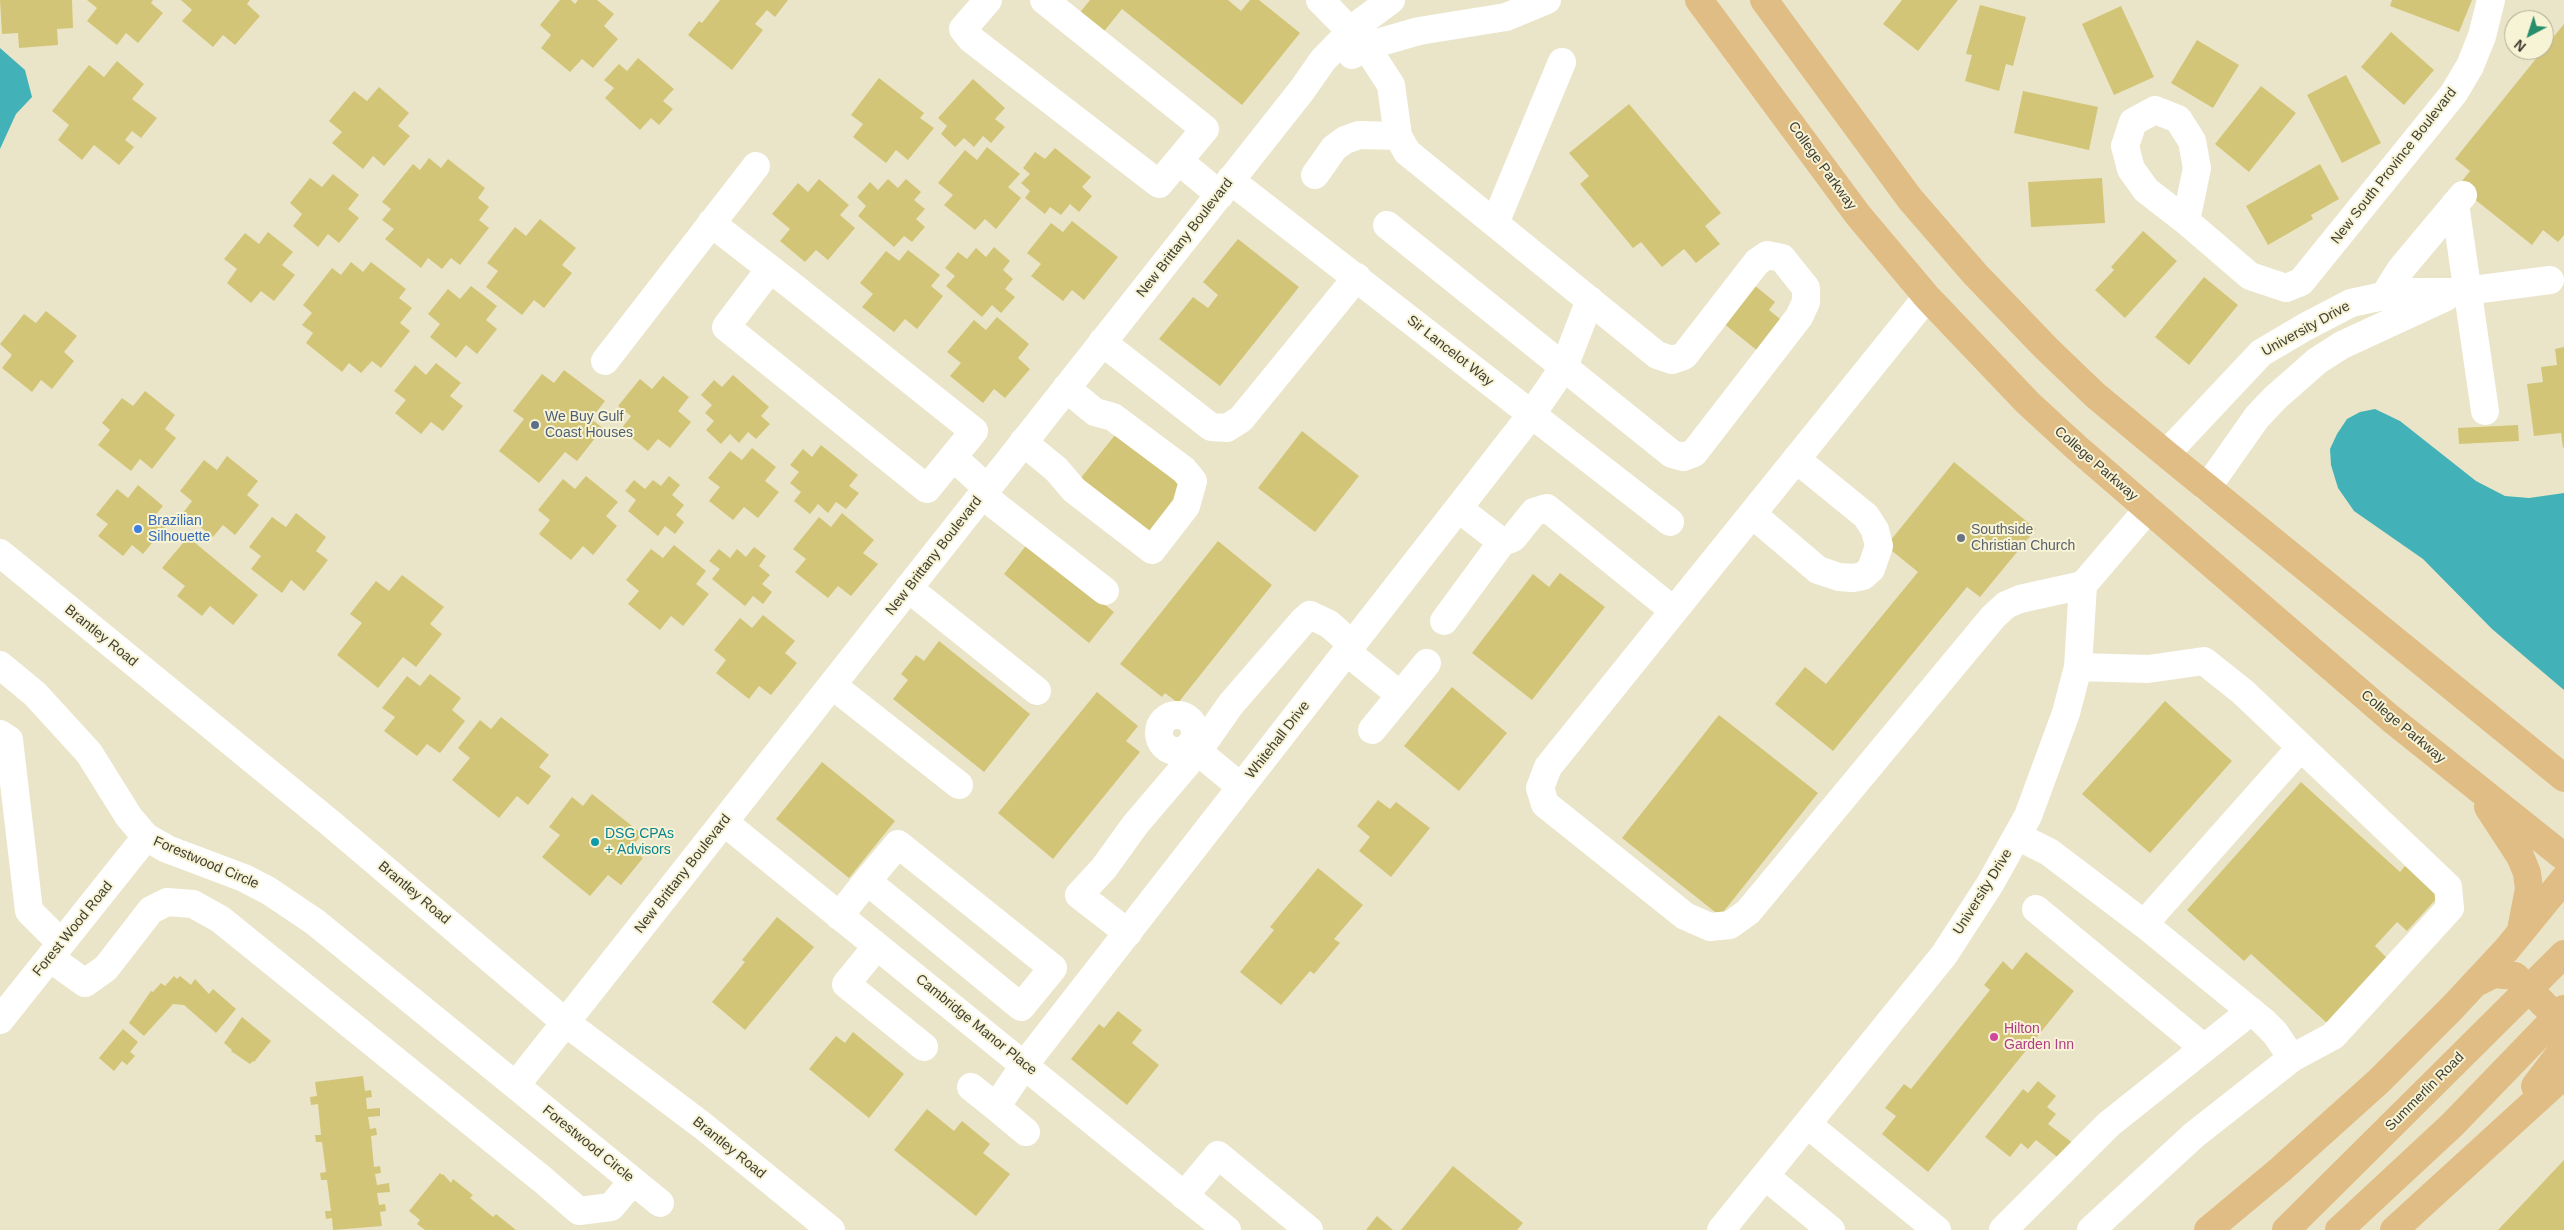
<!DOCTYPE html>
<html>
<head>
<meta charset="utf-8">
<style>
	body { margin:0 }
	#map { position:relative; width:2564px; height:1230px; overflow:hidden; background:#eae5c8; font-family:Arial,sans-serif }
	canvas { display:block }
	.north { position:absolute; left:2504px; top:10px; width:50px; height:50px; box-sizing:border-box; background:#f7f3d5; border:1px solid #adaa94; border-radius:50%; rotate:220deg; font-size:14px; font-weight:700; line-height:20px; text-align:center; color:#3f3d32 }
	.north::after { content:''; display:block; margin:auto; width:18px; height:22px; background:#268e6b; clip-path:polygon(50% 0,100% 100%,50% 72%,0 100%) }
</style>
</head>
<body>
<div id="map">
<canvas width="2564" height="1230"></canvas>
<div class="north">N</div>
</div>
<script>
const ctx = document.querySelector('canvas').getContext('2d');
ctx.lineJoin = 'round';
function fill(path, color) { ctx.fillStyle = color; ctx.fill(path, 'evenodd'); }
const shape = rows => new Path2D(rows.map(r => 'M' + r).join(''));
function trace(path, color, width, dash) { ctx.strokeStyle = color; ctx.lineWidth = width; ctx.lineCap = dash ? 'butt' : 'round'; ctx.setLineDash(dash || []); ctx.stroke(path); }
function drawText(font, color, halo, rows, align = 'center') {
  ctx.font = font + ' Arial,sans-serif'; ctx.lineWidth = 4; ctx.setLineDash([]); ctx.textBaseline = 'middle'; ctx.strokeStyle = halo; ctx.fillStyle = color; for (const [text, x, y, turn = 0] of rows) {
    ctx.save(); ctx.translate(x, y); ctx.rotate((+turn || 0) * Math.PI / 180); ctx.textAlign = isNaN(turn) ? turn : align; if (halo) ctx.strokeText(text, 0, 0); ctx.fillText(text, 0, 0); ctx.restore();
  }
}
fill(shape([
	[0,48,25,70,32,97,16,114,0,149],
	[2375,409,2400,421,2476,481,2505,496,2529,498,2564,493,2564,690,2492,629,2423,559,2354,511,2338,488,2331,465,2330,449,2337,434,2347,419,2360,412]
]), '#42b2b8');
fill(shape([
	[0,0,72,0,73,28,57,29,58,45,19,48,18,33,2,34],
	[87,0,153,0,151,3,163,13,138,43,126,33,117,45,87,21,97,8],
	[181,0,250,0,247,4,260,16,235,45,223,35,213,47,182,21,192,10],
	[560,0,571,0,575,4,578,0,597,0,614,14,604,26,618,39,593,68,582,59,570,72,541,48,551,35,540,25],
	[720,0,788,0,775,17,767,10,755,24,763,30,732,70,688,35,699,21,702,23],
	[1090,0,1228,0,1241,11,1250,0,1259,0,1300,33,1242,105,1122,9,1101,35,1077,16],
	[1902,0,1958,0,1918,51,1883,24],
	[2392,0,2472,0,2459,32,2390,6],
	[1980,5,2026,17,2013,66,2006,64,1999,91,1965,81,1972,55,1966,54],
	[2121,6,2154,77,2114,95,2082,24],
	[2564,24,2564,235,2558,242,2543,230,2532,245,2458,186,2470,171,2455,159],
	[2391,32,2434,70,2404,105,2361,67],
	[2197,40,2239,65,2213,108,2171,83],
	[638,58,674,89,663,101,673,109,659,125,651,118,640,130,605,98,614,88,604,80,619,64,627,71],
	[117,61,144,84,132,99,157,118,141,138,132,131,125,140,134,147,119,165,94,145,82,160,58,140,69,125,52,111,89,65,104,77],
	[2346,75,2381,143,2342,163,2307,95],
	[879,78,924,113,920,118,934,128,908,160,896,150,886,163,853,137,863,124,851,115],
	[973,79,1005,108,995,119,1005,127,991,143,983,136,974,147,964,138,955,147,941,134,947,126,938,118],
	[2261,86,2296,113,2249,172,2215,144],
	[379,87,409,113,398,126,410,136,384,166,373,156,363,169,332,143,342,132,329,121,354,91,367,101],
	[2023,91,2098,107,2089,150,2014,133],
	[1629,104,1721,213,1705,226,1720,244,1696,263,1684,249,1662,267,1641,242,1633,248,1580,184,1589,176,1569,153],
	[987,147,1020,174,1008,187,1021,198,996,229,985,219,975,230,944,205,953,195,938,183,965,150,977,160],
	[1055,148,1091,177,1082,187,1092,196,1079,212,1070,204,1061,215,1050,207,1045,214,1025,198,1030,191,1021,183,1030,174,1023,168,1035,152,1045,159],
	[429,158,441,168,448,159,485,188,478,198,489,207,479,220,489,228,460,265,451,258,442,269,428,258,421,268,385,239,394,229,382,220,391,209,382,202,413,164,420,170],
	[2320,164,2339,199,2311,215,2313,219,2268,245,2246,206],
	[333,174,359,195,348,209,359,218,339,243,328,234,318,247,293,226,302,214,290,203,310,178,322,187],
	[2102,178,2105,223,2031,227,2028,182],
	[819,179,849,205,840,215,855,228,828,260,816,250,805,262,780,241,790,229,772,214,798,183,808,192],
	[888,179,898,188,906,179,921,192,914,200,925,209,916,219,925,227,912,242,904,236,894,247,858,216,866,206,857,197,870,182,878,190],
	[540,219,576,248,562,265,572,273,544,308,534,300,522,315,486,287,498,271,487,263,515,227,526,236],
	[1072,221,1118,257,1084,300,1072,290,1063,301,1031,276,1041,264,1027,253,1051,223,1063,232],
	[2143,231,2177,261,2125,318,2095,290,2114,270,2111,267],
	[268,232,293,252,282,265,295,275,274,301,261,291,251,303,227,283,237,269,224,259,245,233,259,244],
	[1238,239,1299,287,1220,386,1159,339,1193,297,1208,308,1218,295,1203,282],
	[994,247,1010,261,1003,270,1013,279,1005,289,1015,297,1001,313,992,305,982,317,946,286,955,276,945,268,958,252,967,259,976,248,986,257],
	[908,250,940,275,931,286,943,296,917,329,905,319,894,332,862,307,873,294,860,283,886,251,899,261],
	[351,262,363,272,371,262,406,289,399,298,412,308,400,323,410,331,381,368,372,361,361,373,349,363,342,372,306,343,313,333,302,325,312,313,303,305,332,268,341,275],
	[2204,277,2238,305,2189,365,2155,337],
	[1754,285,1775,302,1769,310,1784,322,1759,352,1723,323],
	[471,286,497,306,486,320,497,329,477,354,466,345,456,358,430,337,440,324,428,314,448,289,460,299],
	[46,311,77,336,64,352,74,361,52,389,41,380,32,392,2,368,12,355,0,344,24,314,36,323],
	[997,317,1029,344,1018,358,1030,369,1005,398,994,389,983,403,950,376,961,363,947,352,974,320,986,330],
	[2564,347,2564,447,2563,448,2561,433,2534,436,2527,384,2543,382,2541,367,2557,365,2555,349],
	[436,363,461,383,450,396,463,406,443,431,431,422,421,434,395,413,406,400,394,391,415,365,426,375],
	[564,370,605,401,591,419,603,428,577,461,565,452,539,483,499,451,524,419,513,411,542,374,554,383],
	[733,375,769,407,761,416,770,424,756,439,748,432,739,443,730,434,721,444,706,430,714,421,705,413,712,405,701,395,714,380,722,387],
	[663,376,689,397,678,411,691,422,670,448,658,439,648,451,621,429,631,416,618,406,640,379,652,389],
	[145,391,175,415,165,429,176,438,152,469,140,459,131,471,98,445,110,430,102,423,122,398,133,406],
	[2518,425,2519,441,2459,444,2458,428],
	[1119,430,1189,485,1146,539,1076,484],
	[1302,431,1359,476,1315,532,1258,488],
	[821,445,858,475,849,486,859,493,846,509,836,502,828,513,818,504,810,514,794,501,801,492,790,483,799,472,790,465,803,449,812,457],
	[752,448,776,467,765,481,779,492,758,518,744,507,733,520,709,501,720,487,708,478,730,451,742,460],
	[227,456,258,481,247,495,259,505,235,535,223,525,213,537,183,513,192,501,180,491,204,460,217,470],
	[1954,462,2036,529,1980,597,1967,587,1833,751,1775,704,1805,667,1826,684,1918,572,1886,546],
	[586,476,618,502,606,516,617,526,593,555,583,546,571,560,539,534,550,520,538,510,563,479,575,489],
	[669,476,680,485,672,495,684,505,676,515,684,522,675,534,665,526,658,536,628,511,636,500,625,491,634,480,645,489,653,480,661,486],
	[138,485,163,506,153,518,165,527,143,554,132,545,123,556,98,536,108,524,96,515,117,489,128,498],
	[296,513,326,537,316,551,328,560,304,591,291,580,282,593,251,569,261,556,249,547,272,517,286,527],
	[842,513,874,540,863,553,878,564,851,596,838,586,828,598,795,572,806,559,793,549,819,517,831,527],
	[188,537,258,595,233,625,210,606,202,616,177,596,185,586,162,568],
	[1218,541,1272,585,1178,703,1165,693,1162,697,1120,664],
	[1028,543,1114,612,1089,643,1004,574],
	[674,545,706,571,696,584,709,594,683,626,671,616,660,630,628,604,639,591,626,580,651,549,663,558],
	[754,547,766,556,759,566,770,575,762,584,772,592,763,604,753,596,745,606,712,579,720,569,709,561,719,549,730,558,737,549,746,557],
	[1560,573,1605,607,1532,700,1472,653,1533,574,1549,587],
	[402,575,444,607,430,624,442,634,416,667,403,657,378,688,337,655,362,623,350,614,376,581,389,591],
	[763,615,795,641,785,653,797,663,771,695,759,686,749,699,716,673,726,660,714,650,740,618,752,628],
	[939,641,1030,714,984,772,893,699,908,680,901,674,916,655,924,661],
	[430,674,461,698,452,710,465,721,440,753,427,744,417,756,384,731,395,717,382,708,407,676,420,686],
	[1452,687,1507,733,1459,791,1404,746],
	[1097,692,1138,726,1126,741,1140,752,1053,859,998,813],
	[2165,701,2232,761,2150,853,2082,794],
	[1719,715,1818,793,1720,916,1622,838],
	[501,717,549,755,539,767,551,776,528,805,517,796,499,818,452,780,470,758,458,748,480,720,491,729],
	[822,762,895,821,849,878,776,819],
	[2301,782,2400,872,2405,866,2438,897,2407,931,2397,922,2375,946,2387,958,2328,1024,2251,954,2244,961,2187,910],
	[592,794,642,834,631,848,643,858,621,885,608,875,590,896,542,857,560,835,549,827,572,797,583,806],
	[1378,800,1390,809,1396,802,1430,828,1391,877,1359,851,1370,837,1357,826],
	[1318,868,1363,905,1334,939,1340,943,1314,974,1310,971,1281,1005,1240,972,1274,930,1270,927],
	[777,917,814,947,745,1030,712,1002,745,962,742,960],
	[2026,952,2074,991,1928,1172,1882,1134,1896,1116,1885,1108,1904,1084,1911,1089,1990,990,1984,985,2003,961,2012,970],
	[174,976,177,979,180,976,191,985,195,979,209,994,213,989,236,1009,216,1033,184,1005,173,1004,144,1036,129,1023,151,991,153,992,161,983,165,986],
	[1118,1011,1142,1030,1132,1043,1159,1065,1127,1105,1071,1059,1099,1024,1104,1028],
	[242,1017,271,1041,254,1062,253,1061,250,1064,231,1051,232,1050,224,1043],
	[123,1029,138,1042,130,1052,135,1056,127,1065,122,1061,114,1071,99,1058],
	[853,1032,904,1074,869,1118,809,1069,836,1036,845,1043],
	[363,1076,365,1091,371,1090,372,1097,366,1098,367,1109,380,1108,380,1116,368,1117,370,1129,376,1128,377,1135,371,1136,374,1167,380,1166,381,1173,375,1174,377,1185,389,1183,390,1192,377,1193,379,1205,385,1204,386,1211,380,1212,382,1226,333,1230,332,1218,326,1219,325,1211,331,1211,327,1180,321,1180,320,1173,326,1172,322,1142,316,1142,315,1135,321,1135,318,1104,311,1105,310,1097,317,1096,315,1082],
	[2038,1081,2056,1096,2047,1107,2056,1114,2048,1124,2074,1144,2061,1160,2036,1140,2028,1149,2021,1143,2010,1157,1985,1137,2023,1089,2028,1093],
	[927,1109,954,1131,962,1121,990,1144,983,1153,1010,1174,976,1216,894,1150],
	[2564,1160,2564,1230,2498,1230],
	[1453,1166,1523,1223,1517,1230,1401,1230],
	[440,1173,442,1175,443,1174,451,1183,453,1179,473,1195,470,1198,493,1217,496,1214,516,1230,425,1230,417,1224,420,1220,409,1211],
	[1377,1216,1393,1230,1366,1230]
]), '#d3c577');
trace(shape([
	[988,0,963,29,971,39,1159,184,1205,129,1044,0],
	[1320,0,1367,48,1391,85,1398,136,1407,152,1657,355,1672,360,1684,356,1757,262,1767,255,1782,258,1806,288,1806,302,1799,317,1694,453,1683,457,1672,454,1387,225],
	[1352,55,1377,43,1419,31,1506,17,1547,0],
	[2155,110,2178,119,2192,141,2197,168,2186,221,2146,190,2131,169,2125,146,2133,122,2155,110],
	[1179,161,1220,195],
	[1315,175,1334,148,1345,140,1359,135,1398,136],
	[1230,180,1670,522],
	[2455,204,2485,411],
	[2186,221,2250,276,2286,288],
	[711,223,791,285,974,431,927,489,726,327,770,269],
	[1495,223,1562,62],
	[2286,288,2301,282,2454,93,2470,66,2482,36,2491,0],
	[2384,296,2401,269,2463,195],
	[1927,297,1548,767,1540,788,1545,804,1685,916,1710,927,1730,925,1748,912,1993,617,2006,605,2020,599,2083,585],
	[1102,342,1211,427,1227,428,1241,419,1357,277],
	[605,361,756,166],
	[1023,442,1056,469,1074,490,1152,550,1186,506,1193,481,1184,470,1113,417,1095,412,1066,388],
	[2166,454,2261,353,2305,327,2351,303,2402,292,2458,292,2550,280],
	[954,458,987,488],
	[2207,488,2257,417,2275,398,2317,361,2342,345,2446,297],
	[982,495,1105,591],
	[1459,509,1502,542,1513,538,1534,512,1547,508,1674,611],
	[1752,514,1818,570,1839,577,1853,578,1863,576,1871,569,1879,546,1875,530,1866,516,1796,459],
	[0,553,329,822,565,1022,703,1126,831,1230],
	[908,588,1037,691],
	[1444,621,1502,542],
	[1347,652,1400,695],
	[0,665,35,694,89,753,129,817,146,837,167,849,244,878,269,891,315,922,660,1203],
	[2078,667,2148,669,2204,661,2243,692,2448,887,2450,908,2333,1036,2292,1058],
	[832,685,959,785],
	'1159 733a18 18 0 1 1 36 0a18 18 0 1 1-36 0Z',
	[1372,730,1427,663],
	[0,734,9,740,29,911,61,943],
	[1190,745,1241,787],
	[724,822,1227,1230],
	[2017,836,2049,852,2144,924,2301,747],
	[2036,909,2204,1048],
	[839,916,867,881,898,844,1053,968,1021,1007,867,881],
	[1128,933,1079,895,1104,868,1135,825,1198,751,1231,704,1303,621,1310,615,1329,624,1353,645],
	[877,946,846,984,924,1047],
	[50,958,85,983,106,968,151,910,167,902,193,904,220,919,543,1180,579,1211,611,1207,633,1181],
	[0,1020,146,837],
	[516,1085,1302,90,1323,60,1356,26,1391,0],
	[971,1087,996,1107],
	[1807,1124,1937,1230],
	[1026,1132,996,1107,1025,1064,1531,415,1564,367,1590,300],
	[1765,1176,1831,1230],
	[1184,1196,1218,1155,1309,1230],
	[1721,1230,1944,955,1990,884,2028,816,2066,713,2078,667,2083,585,2148,509],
	[2003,1230,2109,1124,2251,1011],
	[2091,1230,2194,1135,2292,1058,2275,1033,2263,1021,2144,924]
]), '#fff', 28);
trace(shape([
	[1699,0,1858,215,1927,297,2028,403,2077,448,2390,718,2564,857],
	[1764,0,1910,199,1975,274,2046,348,2095,395,2166,454,2564,778],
	[2488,807,2520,856,2527,873,2529,889,2521,930],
	[2476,983,2494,974,2515,976,2564,1024],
	[2535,1086,2564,1048],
	[2208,1230,2280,1170,2379,1081,2452,1008,2507,949,2564,879],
	[2286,1230,2564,954],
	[2339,1230,2452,1125,2564,1009],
	[2394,1230,2564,1075]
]), '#e0bd84', 28);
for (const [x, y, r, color] of [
	[535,425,5,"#5c6f8a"],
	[138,529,5,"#3f7fe0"],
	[1961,538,5,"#6b7280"],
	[595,842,5,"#0f9aa8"],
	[1994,1037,5,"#d1479c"]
]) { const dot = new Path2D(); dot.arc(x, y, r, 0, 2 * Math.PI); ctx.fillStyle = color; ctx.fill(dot); trace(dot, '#f7f3d5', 2); }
drawText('14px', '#3f3d32', '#f7f3d5', [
	["College Parkway",1822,166,54],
	["New South Province Boulevard",2394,166,-52],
	["New Brittany Boulevard",1185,238,-52],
	["University Drive",2306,329,-29],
	["Sir Lancelot Way",1450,351,38],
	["College Parkway",2096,464,41],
	["New Brittany Boulevard",934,556,-52],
	["Brantley Road",101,636,39],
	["College Parkway",2403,727,40],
	["Whitehall Drive",1278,740,-52],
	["Forestwood Circle",206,863,23],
	["New Brittany Boulevard",683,874,-52],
	["University Drive",1983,892,-58],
	["Brantley Road",414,893,40],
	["Forest Wood Road",73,929,-51],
	["Cambridge Manor Place",976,1025,39],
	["Summerlin Road",2425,1092,-45],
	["Forestwood Circle",588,1144,39],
	["Brantley Road",729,1148,39]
]);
drawText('14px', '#4e5e75', '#f7f3d5', [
	["We Buy Gulf",545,417],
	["Coast Houses",545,433]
], 'left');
drawText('14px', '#366cbe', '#f7f3d5', [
	["Brazilian",148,521],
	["Silhouette",148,537]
], 'left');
drawText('14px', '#5b616d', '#f7f3d5', [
	["Southside",1971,530],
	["Christian Church",1971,546]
], 'left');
drawText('14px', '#0d838f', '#f7f3d5', [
	["DSG CPAs",605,834],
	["+ Advisors",605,850]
], 'left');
drawText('14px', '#b23c85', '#f7f3d5', [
	["Hilton",2004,1029],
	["Garden Inn",2004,1045]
], 'left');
</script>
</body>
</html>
